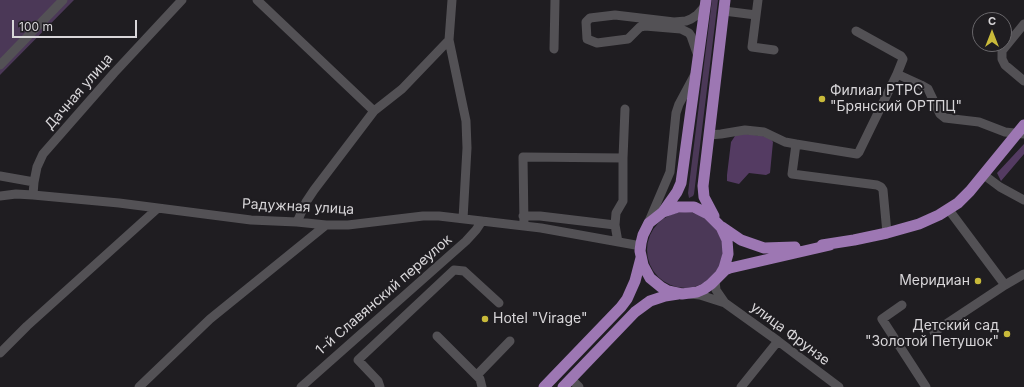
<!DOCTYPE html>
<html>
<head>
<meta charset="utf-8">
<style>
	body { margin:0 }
	#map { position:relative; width:1024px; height:387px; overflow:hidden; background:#1f1d21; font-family:Inter,sans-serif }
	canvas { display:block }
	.north { position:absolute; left:972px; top:12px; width:40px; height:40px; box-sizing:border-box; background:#1f1d21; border:1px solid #69676b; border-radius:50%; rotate:0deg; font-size:11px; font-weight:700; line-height:16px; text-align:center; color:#d8d6d9 }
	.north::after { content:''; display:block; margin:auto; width:14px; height:18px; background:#c9ba3a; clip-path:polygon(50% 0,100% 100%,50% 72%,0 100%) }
	.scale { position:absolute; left:12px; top:20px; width:125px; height:18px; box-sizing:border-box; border:2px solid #d8d6d9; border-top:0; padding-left:5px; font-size:12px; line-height:14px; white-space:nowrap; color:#d8d6d9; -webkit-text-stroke:3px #1f1d21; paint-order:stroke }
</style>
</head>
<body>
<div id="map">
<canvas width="1024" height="387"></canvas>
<div class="north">С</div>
<div class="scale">100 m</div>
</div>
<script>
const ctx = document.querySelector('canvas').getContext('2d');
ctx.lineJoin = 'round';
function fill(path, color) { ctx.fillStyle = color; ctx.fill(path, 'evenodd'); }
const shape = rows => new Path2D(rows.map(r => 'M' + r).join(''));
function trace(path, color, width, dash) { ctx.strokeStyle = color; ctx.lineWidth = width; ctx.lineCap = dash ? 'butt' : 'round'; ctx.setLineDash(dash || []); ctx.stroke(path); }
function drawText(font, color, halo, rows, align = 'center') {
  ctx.font = font + ' Inter,sans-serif'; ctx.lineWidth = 4; ctx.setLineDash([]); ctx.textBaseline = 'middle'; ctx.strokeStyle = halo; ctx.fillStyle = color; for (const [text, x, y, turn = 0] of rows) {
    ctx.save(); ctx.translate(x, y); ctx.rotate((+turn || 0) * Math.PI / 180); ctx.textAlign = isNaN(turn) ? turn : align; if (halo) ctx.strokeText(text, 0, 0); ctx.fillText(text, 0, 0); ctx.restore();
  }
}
fill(shape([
	[0,0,74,0,0,75],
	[712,0,718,0,694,194,693,196,689,198,688,193],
	'647 250a38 38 0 1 1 76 0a38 38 0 1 1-76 0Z'
]), '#4b3857');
fill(shape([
	[739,133,770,137,773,142,770,173,766,175,749,173,739,184,727,181,727,175,731,142,735,136],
	[1024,144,1024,154,1001,181,997,173]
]), '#543b62');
trace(shape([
	[257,0,374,111],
	[758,0,752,47,774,50],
	[724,11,756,15],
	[1024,24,1002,51,1002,59,1005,65,1024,81],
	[856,31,901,56,903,59,897,74],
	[449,40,466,121,467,148,463,219],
	[554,49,555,0],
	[698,56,691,36,689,33,681,29,645,26,640,27,628,39,597,43,587,39,586,22,590,18,615,15,674,22,686,21,691,19,697,15,706,5],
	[0,65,63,0],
	[709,135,721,134,745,130,764,132,785,142,796,144,792,174,877,185,881,187,883,190,887,233],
	[796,144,857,154,859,152,897,74,921,85,928,89,940,114,945,118,979,122,1005,132,1024,134],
	[623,158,625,109],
	[984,175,1000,187,1024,200],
	[0,176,34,182],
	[33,195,34,182,37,167,43,154,114,73,182,0],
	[0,196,16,194,33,195,119,203,251,220,297,222,326,225,348,225,423,216,439,216,541,228,641,246],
	[949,210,1005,285,1024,274],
	[523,216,540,216,615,225],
	[297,222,306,202,314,190,374,111,402,89,449,40,452,0],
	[524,225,523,157,623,158,623,201,616,213,615,225,618,242],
	[647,226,670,172,676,113,679,104,694,76],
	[715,281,716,290,725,303,778,341,839,387],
	[690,294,700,295,725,303],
	[902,305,882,319,926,387],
	[934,332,1005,285],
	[437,336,480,379,482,387],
	[0,353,27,326,158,208],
	[477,375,510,341],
	[571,379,579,387],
	[139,387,210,319,326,225],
	[301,387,466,241,476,230,482,221],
	[380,387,378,381,358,360,454,270,464,271,499,303],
	[741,387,778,341]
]), '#535155', 9);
trace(shape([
	[663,212,677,192,681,183,706,0],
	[714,216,704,197,703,186,725,0],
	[722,227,741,240,764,248,795,247],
	[822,245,854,240,887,233,919,224,939,215,958,203,970,191,1024,125],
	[720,275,724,268,728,254,727,240,721,227,708,214,694,207,678,207,663,212,649,223,643,235,641,243,640,251,643,265,650,278,661,287,668,291,682,294,697,292,704,289,711,284,725,270,730,268,830,245],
	[544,387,621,307,627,299,635,281,641,258],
	[563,387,635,312,650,301,665,296,678,294]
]), '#9d77b3', 11);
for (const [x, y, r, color] of [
	[822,99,4,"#c9ba3a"],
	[978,281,4,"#c9ba3a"],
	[485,319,4,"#c9ba3a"],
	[1007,334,4,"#c9ba3a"]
]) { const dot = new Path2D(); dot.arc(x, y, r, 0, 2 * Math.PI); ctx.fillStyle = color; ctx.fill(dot); trace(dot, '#1f1d21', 1.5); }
drawText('14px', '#d8d6d9', '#1f1d21', [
	["Филиал РТРС",830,91],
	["\"Брянский ОРТПЦ\"",830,107],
	["Меридиан",970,281,"right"],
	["Hotel \"Virage\"",493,319],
	["Детский сад",999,326,"right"],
	["\"Золотой Петушок\"",999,342,"right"]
], 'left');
drawText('14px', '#d8d6d9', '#1f1d21', [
	["Дачная улица",79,92,-49],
	["Радужная улица",298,207,3],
	["1-й Славянский переулок",384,295,-41],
	["улица Фрунзе",790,334,37]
]);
</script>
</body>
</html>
